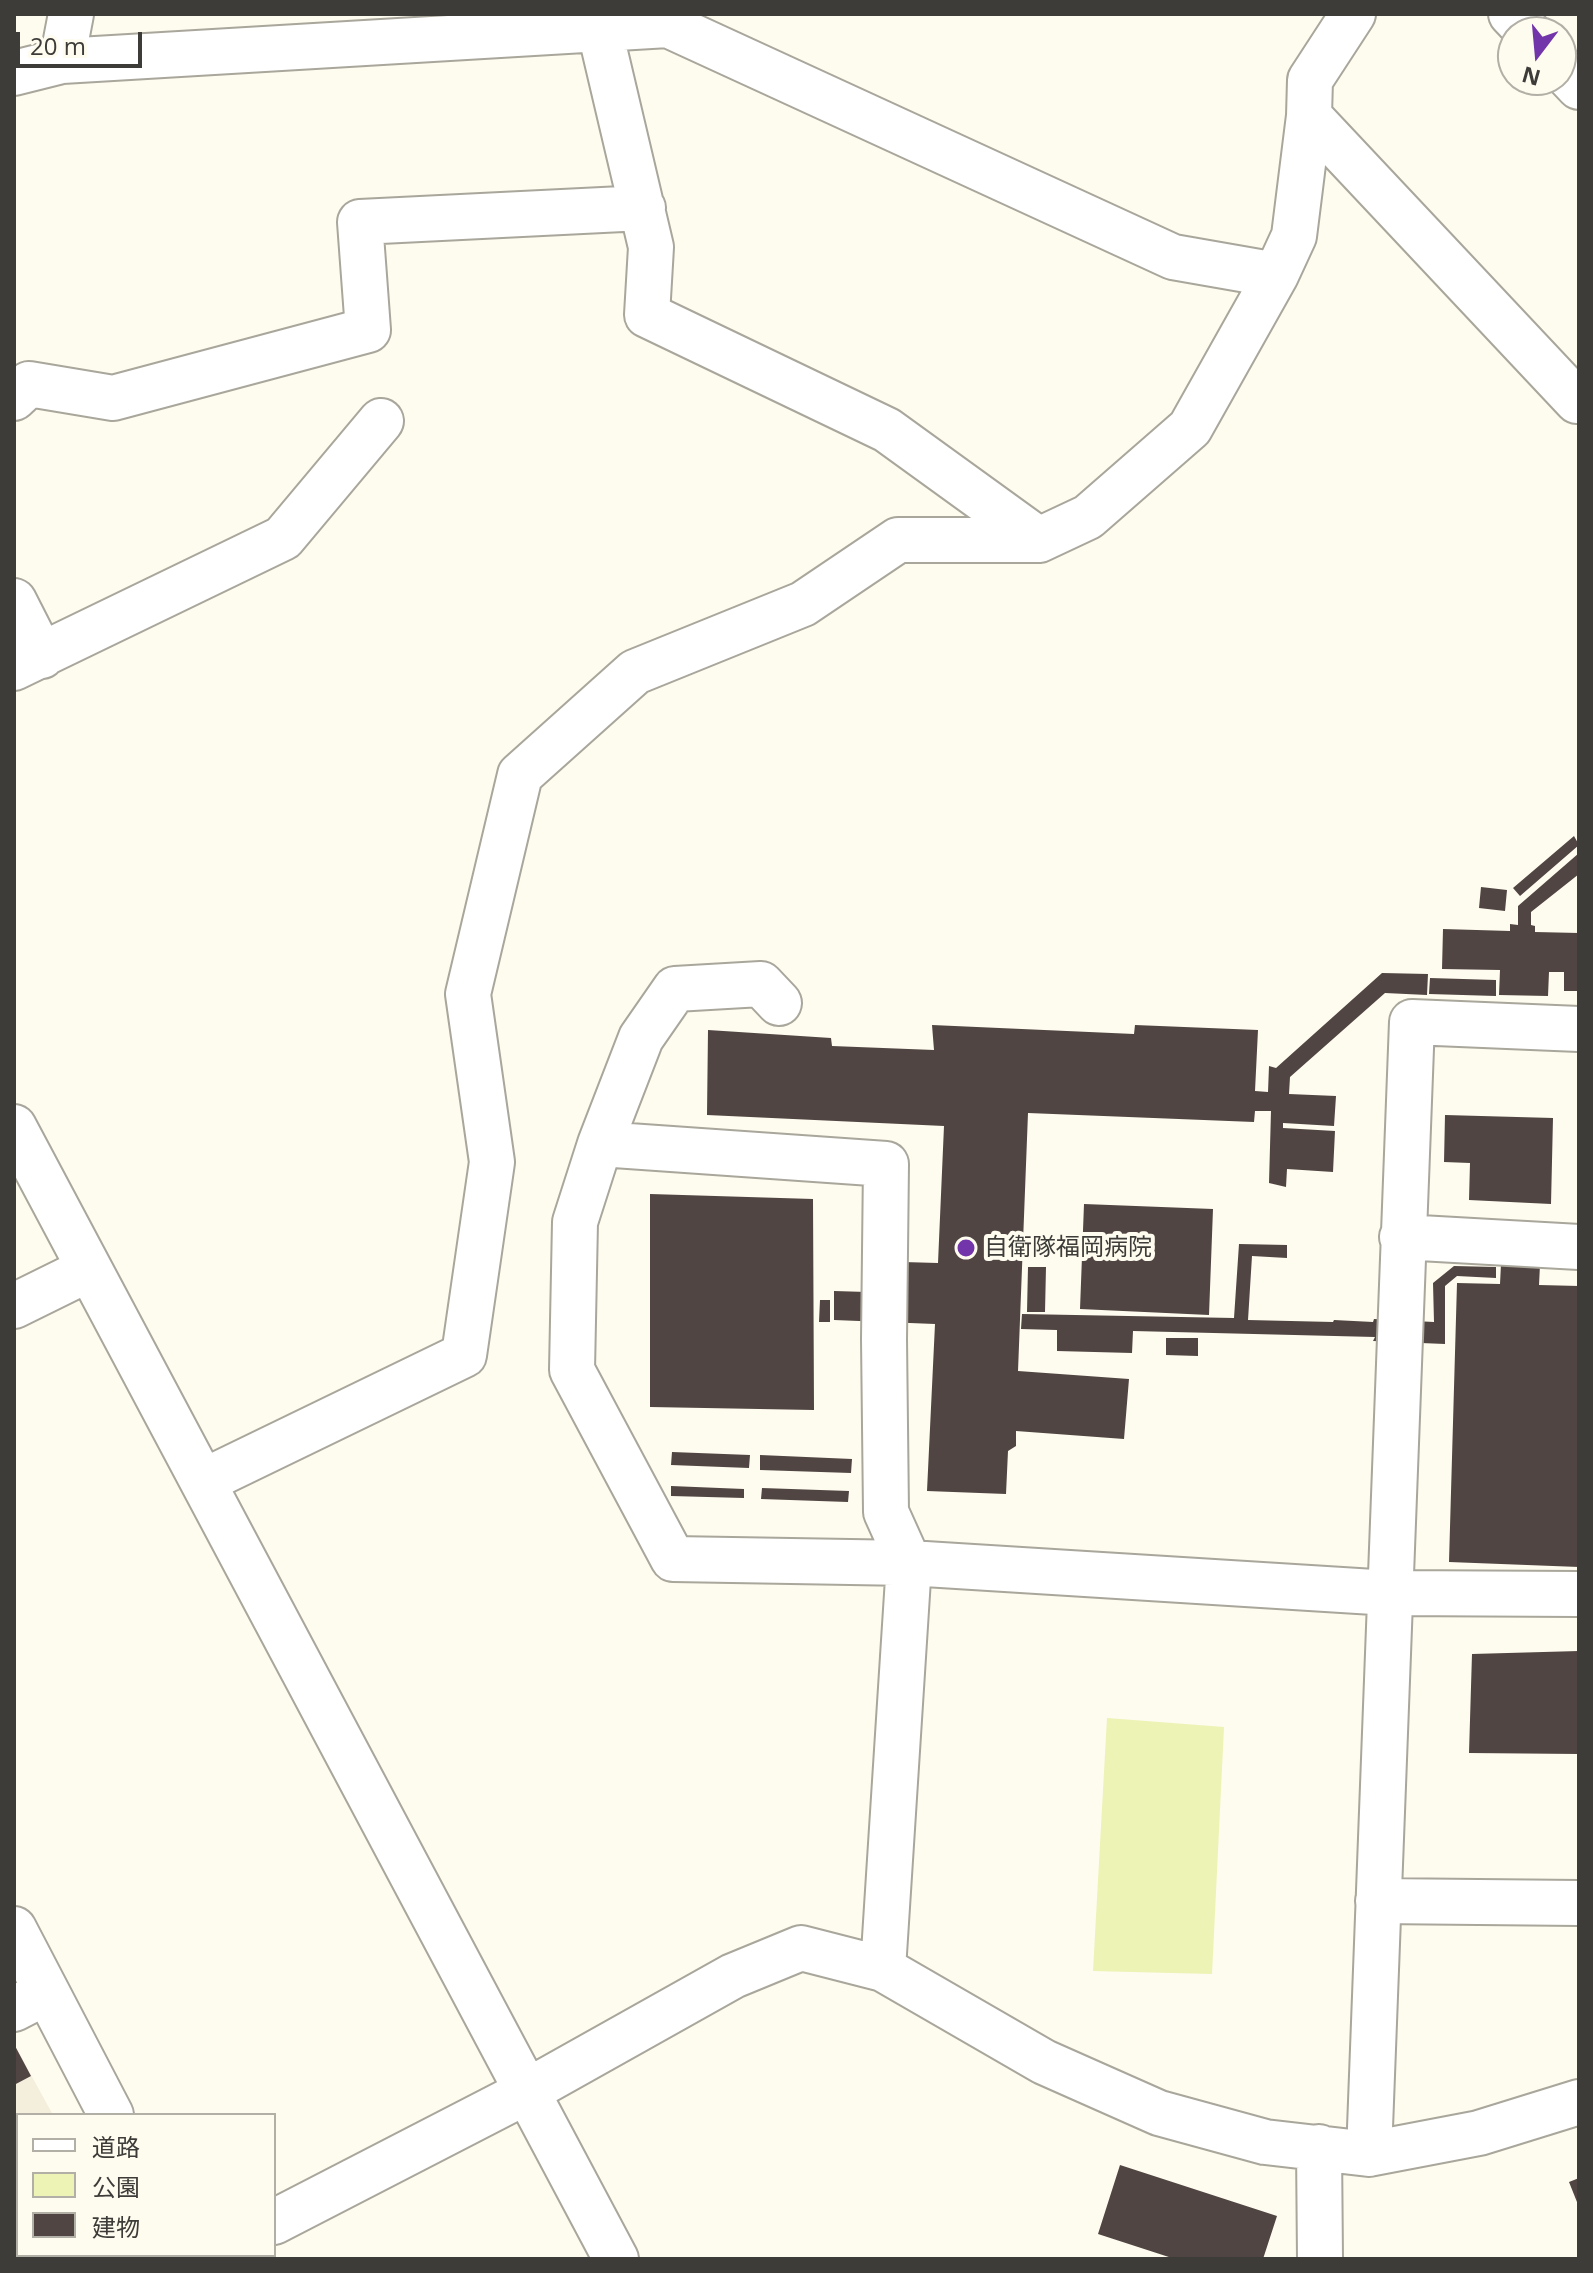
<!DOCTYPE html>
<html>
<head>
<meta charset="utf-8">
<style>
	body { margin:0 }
	#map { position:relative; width:1593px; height:2273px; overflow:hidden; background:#fefbef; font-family:"Open Sans","Noto Sans JP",sans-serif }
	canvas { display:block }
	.frame { position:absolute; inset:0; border:16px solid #3d3c38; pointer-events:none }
	.legend { position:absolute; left:16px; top:2113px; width:260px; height:144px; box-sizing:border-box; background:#fefbef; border:2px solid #b1afa6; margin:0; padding:10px 14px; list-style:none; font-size:24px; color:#3d3c38 }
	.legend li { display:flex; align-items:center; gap:16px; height:40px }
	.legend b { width:40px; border:2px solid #b1afa6 }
	.north { position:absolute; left:1497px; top:16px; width:80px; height:80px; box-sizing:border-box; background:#fefbef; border:2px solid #b1afa6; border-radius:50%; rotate:196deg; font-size:22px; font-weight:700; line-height:32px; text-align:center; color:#3d3c38 }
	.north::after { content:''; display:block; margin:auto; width:28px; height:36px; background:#7335aa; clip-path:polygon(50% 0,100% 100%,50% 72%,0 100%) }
	.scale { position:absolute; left:16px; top:32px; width:126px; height:36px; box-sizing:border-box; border:4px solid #3d3c38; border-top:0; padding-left:10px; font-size:24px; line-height:28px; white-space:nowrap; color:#3d3c38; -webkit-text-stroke:6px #fefbef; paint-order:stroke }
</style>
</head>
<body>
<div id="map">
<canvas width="1593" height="2273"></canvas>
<div class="frame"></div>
<ul class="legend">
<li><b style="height:10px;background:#fff"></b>道路</li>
<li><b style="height:22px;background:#ecf3b5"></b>公園</li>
<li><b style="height:22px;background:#504542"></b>建物</li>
</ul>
<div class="north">N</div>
<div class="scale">20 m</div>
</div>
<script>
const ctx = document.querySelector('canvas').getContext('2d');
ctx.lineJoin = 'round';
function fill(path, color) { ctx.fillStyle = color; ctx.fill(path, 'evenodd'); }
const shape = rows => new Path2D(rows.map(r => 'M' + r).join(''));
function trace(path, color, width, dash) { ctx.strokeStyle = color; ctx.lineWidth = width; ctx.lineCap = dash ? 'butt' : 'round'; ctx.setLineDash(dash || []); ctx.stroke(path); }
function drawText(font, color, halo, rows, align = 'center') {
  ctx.font = font + ' "Open Sans","Noto Sans JP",sans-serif'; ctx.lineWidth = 8; ctx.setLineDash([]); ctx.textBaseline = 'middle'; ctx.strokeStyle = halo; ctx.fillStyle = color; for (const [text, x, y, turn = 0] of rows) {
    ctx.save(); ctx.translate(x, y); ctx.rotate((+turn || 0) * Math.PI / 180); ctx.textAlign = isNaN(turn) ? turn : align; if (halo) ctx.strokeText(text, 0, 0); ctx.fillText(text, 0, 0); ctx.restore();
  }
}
fill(shape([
	[14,2044,53,2115,18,2115,18,2158,14,2161]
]), '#f4eedc');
fill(shape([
	[1107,1718,1224,1727,1212,1974,1093,1971]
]), '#ecf3b5');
fill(shape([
	[1574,836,1579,845,1520,896,1513,888],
	[1579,853,1579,874,1531,912,1531,925,1535,926,1535,932,1579,933,1579,991,1564,991,1564,972,1549,972,1548,996,1499,995,1500,970,1442,969,1443,929,1510,931,1510,924,1518,925,1518,906],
	[1481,887,1507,890,1505,911,1479,908],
	[1382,973,1428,974,1427,995,1385,993,1290,1077,1289,1094,1336,1096,1334,1126,1283,1123,1283,1128,1335,1131,1333,1172,1287,1169,1286,1187,1269,1183,1271,1111,1255,1111,1254,1122,1028,1113,1018,1371,1129,1379,1124,1439,1016,1431,1016,1446,1008,1451,1006,1494,927,1491,935,1324,834,1320,834,1291,867,1292,868,1261,938,1263,944,1126,707,1115,708,1030,831,1038,832,1046,934,1050,932,1025,1134,1034,1135,1025,1258,1030,1255,1091,1268,1092,1269,1066,1276,1068],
	[1430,978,1496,980,1496,996,1429,994],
	[1445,1115,1553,1118,1551,1204,1469,1200,1470,1163,1444,1162],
	[650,1194,813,1199,814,1410,650,1407],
	[1084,1204,1213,1209,1209,1315,1080,1309],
	[1239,1244,1287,1245,1287,1258,1252,1256,1248,1320,1333,1322,1334,1320,1373,1322,1374,1319,1434,1322,1433,1283,1454,1266,1496,1267,1496,1278,1457,1276,1445,1286,1445,1344,1373,1341,1375,1337,1133,1331,1132,1353,1057,1351,1057,1330,1021,1329,1022,1314,1234,1318],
	[1501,1264,1540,1265,1539,1285,1579,1286,1579,1567,1449,1562,1457,1283,1500,1284],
	[1028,1267,1046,1267,1045,1312,1027,1312],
	[820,1300,830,1300,830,1322,819,1322],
	[1166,1338,1198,1338,1198,1356,1166,1355],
	[672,1452,750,1455,749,1468,671,1465],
	[760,1455,852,1459,851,1473,760,1470],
	[671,1486,744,1489,744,1498,671,1496],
	[762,1488,849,1491,848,1502,761,1499],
	[1579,1651,1579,1754,1469,1753,1472,1654],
	[14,2044,31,2076,14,2085],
	[1120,2165,1277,2216,1263,2259,1175,2259,1098,2234],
	[1579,2178,1579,2207,1569,2182]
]), '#504542');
const minor = shape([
	[596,14,651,247,647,315,887,430,1039,540],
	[1511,14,1528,32],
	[62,61,71,14],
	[1561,68,1579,87],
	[14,73,62,61,668,25,1173,257,1276,275],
	[1309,116,1577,401],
	[14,398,29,384,113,398,368,330,360,222,643,208],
	[14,601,42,656],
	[14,668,283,538,381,421],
	[14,1127,616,2259],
	[600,1144,886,1164,884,1339,886,1512,909,1563,673,1559,572,1370,575,1222,600,1144],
	[600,1144,641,1038,675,989,761,984,779,1003],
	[1402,1237,1579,1247],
	[14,1306,89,1269],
	[204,1481,464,1355,492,1162,468,994,520,775,635,672,803,604,898,540,1039,540,1088,517,1190,428,1276,275,1294,236,1309,116,1310,80,1353,14],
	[1378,1901,1579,1903],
	[883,1969,909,1563,1390,1593,1579,1594],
	[14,2009,45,1993],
	[1319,2147,1320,2259],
	[1369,2154,1412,1022,1579,1029],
	[274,2222,526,2092,733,1976,801,1948,883,1969,1044,2062,1159,2113,1265,2142,1369,2154,1479,2133,1579,2102]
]);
const major = shape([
	[14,1929,111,2115],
	[185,2255,188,2259]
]);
trace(minor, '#a9a69b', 48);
trace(major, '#a9a69b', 48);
trace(minor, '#fff', 44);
trace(major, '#fff', 44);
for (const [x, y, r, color] of [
	[966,1248,10,"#7335aa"]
]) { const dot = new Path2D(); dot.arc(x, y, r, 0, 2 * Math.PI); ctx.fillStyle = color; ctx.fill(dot); trace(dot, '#fefbef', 3); }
drawText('24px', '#3d3c38', '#fefbef', [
	["自衛隊福岡病院",984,1248]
], 'left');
</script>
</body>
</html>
